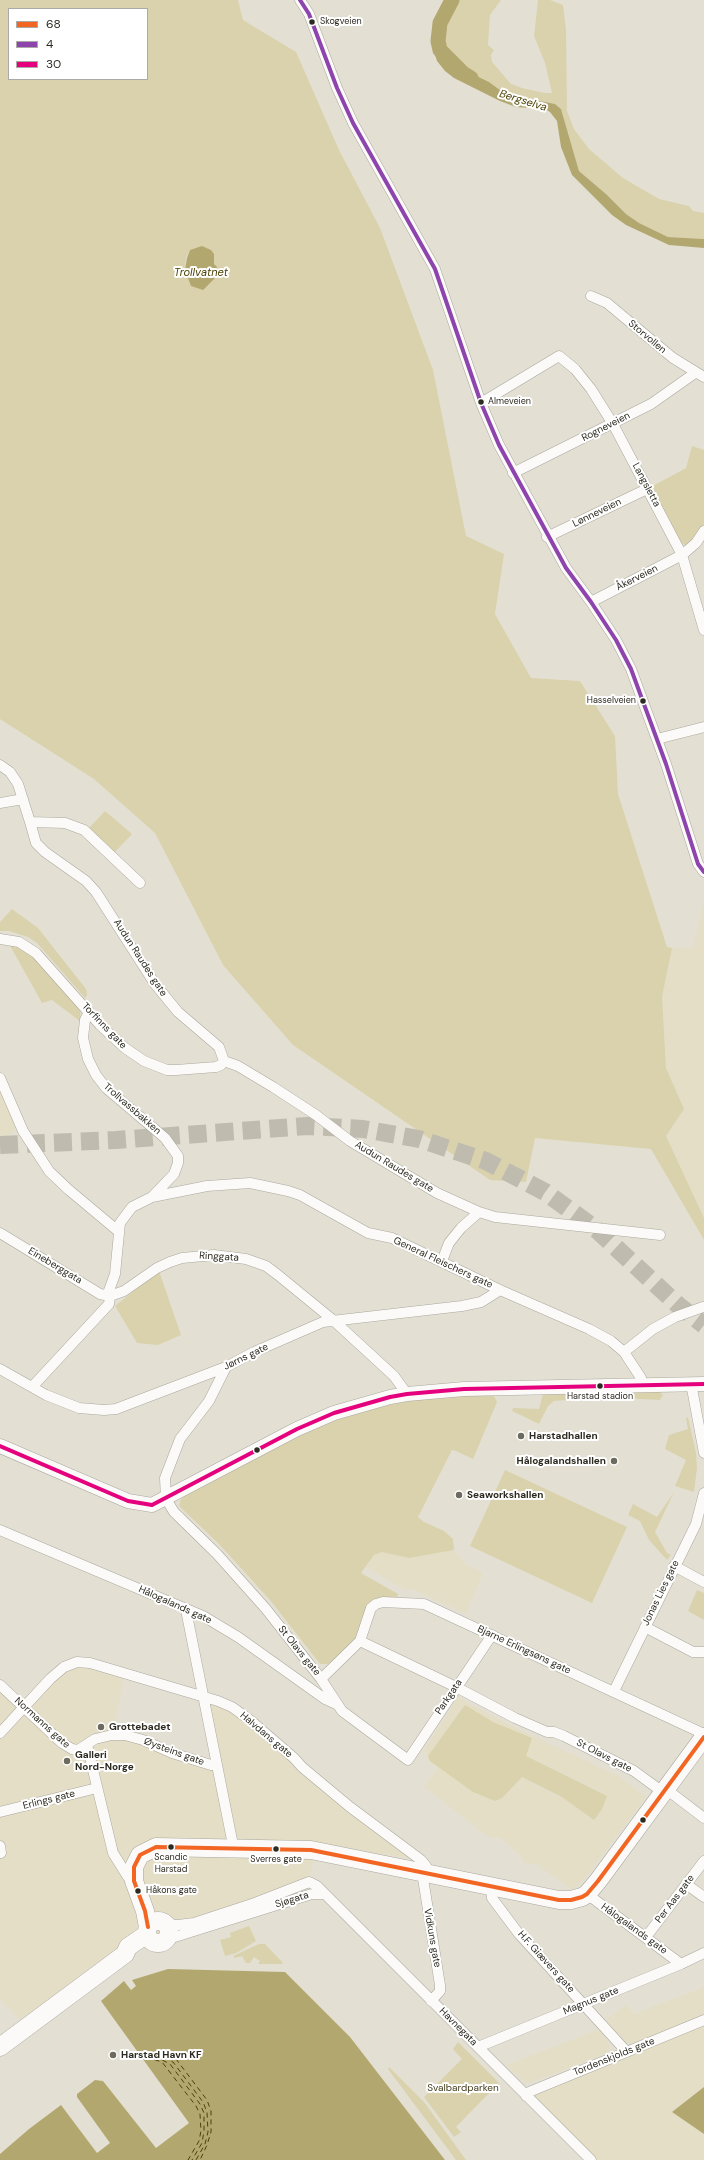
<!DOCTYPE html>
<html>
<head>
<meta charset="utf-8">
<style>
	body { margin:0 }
	#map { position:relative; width:704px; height:2160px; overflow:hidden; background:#e3e0d3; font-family:"DM Sans",sans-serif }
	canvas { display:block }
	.legend { position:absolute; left:8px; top:8px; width:140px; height:72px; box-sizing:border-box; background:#fff; border:1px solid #abaaa6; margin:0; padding:5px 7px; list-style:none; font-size:12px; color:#2d2b21 }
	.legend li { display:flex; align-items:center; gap:8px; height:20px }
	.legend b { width:20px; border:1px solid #abaaa6 }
</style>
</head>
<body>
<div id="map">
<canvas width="704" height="2160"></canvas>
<ul class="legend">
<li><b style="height:5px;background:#f26522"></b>68</li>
<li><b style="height:5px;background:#8e44ad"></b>4</li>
<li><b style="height:5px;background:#e5007d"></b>30</li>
</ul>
</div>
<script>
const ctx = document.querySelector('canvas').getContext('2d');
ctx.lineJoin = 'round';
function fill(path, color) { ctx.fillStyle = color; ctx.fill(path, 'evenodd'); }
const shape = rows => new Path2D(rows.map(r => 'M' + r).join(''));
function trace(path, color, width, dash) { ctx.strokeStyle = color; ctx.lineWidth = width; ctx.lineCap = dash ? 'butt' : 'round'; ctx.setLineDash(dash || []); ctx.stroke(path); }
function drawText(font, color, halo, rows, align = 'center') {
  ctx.font = font + ' "DM Sans",sans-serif'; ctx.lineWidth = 4; ctx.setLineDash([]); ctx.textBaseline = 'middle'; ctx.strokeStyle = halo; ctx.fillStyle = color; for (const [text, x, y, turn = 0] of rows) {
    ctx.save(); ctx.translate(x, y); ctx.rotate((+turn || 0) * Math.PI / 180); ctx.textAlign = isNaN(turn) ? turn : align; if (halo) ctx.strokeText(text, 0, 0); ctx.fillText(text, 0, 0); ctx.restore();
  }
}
fill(shape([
	[704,901,704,1218,666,1136,684,1109,666,1068,662,997,672,948,693,947],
	[0,1087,17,1126,7,1140,0,1134],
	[454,1550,465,1564,483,1573,466,1614,410,1588,407,1591,366,1567,374,1555,382,1552,409,1558],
	[76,1665,125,1670,113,1737,148,1739,220,1767,205,1695,242,1713,410,1858,317,1845,309,1880,147,1943,26,2025,0,1999,0,1682,28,1705,58,1674],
	[457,1695,470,1704,514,1727,617,1775,646,1797,581,1883,572,1890,538,1865,524,1862,521,1856,500,1837,490,1838,424,1787,438,1768,430,1762,424,1750,451,1709],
	[704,1987,704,2015,635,2043,630,2044,624,2042,606,2020,626,2005,634,2014],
	[704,2022,704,2087,672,2112,704,2134,704,2160,589,2160,529,2096],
	[599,2029,610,2046,608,2053,529,2083,524,2082,507,2065]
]), '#e4dec7');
fill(shape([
	[0,0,238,0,243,20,296,52,339,150,380,228,433,370,466,536,504,554,495,614,531,678,580,681,615,736,618,794,667,947,672,948,662,997,666,1068,684,1109,666,1136,704,1218,704,1240,651,1149,535,1138,526,1182,490,1180,293,1045,223,965,155,833,94,779,0,719],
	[9,9,147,9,147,79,9,79],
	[207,248,214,254,214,264,185,270,186,258,190,250],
	[459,0,501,0,490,15,488,45,494,50,491,55,492,62,511,84,522,88,545,93,552,93,545,63,534,36,538,0,550,0,563,5,566,30,567,111,574,129,589,149,623,178,659,199,689,206,693,211,704,213,704,239,668,237,639,223,626,214,606,194,579,171,561,109,555,104,511,95,500,90,489,82,456,66,448,59,442,51,441,36,445,21],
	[692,446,704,450,704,524,688,545,685,545,680,542,651,487,686,468],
	[105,811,132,834,114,853,88,829],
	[12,909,38,928,86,989,87,995,85,998,37,943,28,937,9,931,0,931,0,922],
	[8,942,31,952,80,1009,81,1022,52,1000,42,1003],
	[159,1271,181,1335,158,1345,137,1343,115,1306],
	[660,1392,663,1395,660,1400,599,1397,554,1401,548,1406,539,1424,512,1411,513,1408,539,1409,543,1394],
	[493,1394,497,1402,473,1459,456,1451,452,1450,418,1517,424,1522,444,1531,453,1539,454,1550,409,1558,382,1552,374,1555,361,1573,398,1594,397,1600,378,1600,358,1637,334,1661,327,1664,320,1664,270,1600,219,1544,179,1506,181,1499,185,1496,275,1447,338,1419,361,1411,426,1397],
	[688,1417,696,1453,697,1468,694,1492,675,1486,686,1460,665,1449,669,1435,688,1429,686,1418],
	[505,1470,627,1527,592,1603,470,1546],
	[674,1492,655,1532,667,1553,671,1555,667,1560,649,1540,640,1521,628,1515,633,1504,657,1517],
	[697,1590,704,1593,704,1620,688,1611],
	[465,1705,493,1722,532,1738,526,1756,607,1796,602,1809,594,1820,562,1797,522,1777,502,1798,495,1801,473,1792,430,1761,428,1756],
	[249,1926,256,1941,236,1953,225,1956,220,1940,231,1937,230,1933],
	[259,1944,265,1944,283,1963,282,1964,258,1964,260,1961,254,1957,250,1963,246,1963,242,1956,235,1958,233,1956],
	[458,2042,499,2083,456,2127,461,2132,454,2137,424,2097,462,2059,453,2049],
	[389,2067,424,2102,466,2160,456,2160,388,2069]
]), '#dad2ac');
fill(shape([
	[447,0,459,0,445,21,441,36,442,51,449,59,456,66,489,82,500,90,511,95,555,104,561,109,579,171,606,194,626,214,639,223,668,237,704,239,704,248,669,245,626,225,612,215,572,175,561,147,557,121,550,112,545,109,516,107,500,101,454,78,445,71,437,61,433,49,433,39,438,17],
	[202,246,211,250,214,254,214,264,217,267,215,278,203,290,191,286,185,270,187,258,190,250],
	[168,1969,285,1972,350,2037,445,2160,0,2160,0,2154,29,2129,61,2105,97,2153,110,2143,77,2097,77,2094,95,2080,103,2081,156,2148,189,2123,101,2001,124,1981,131,1990,136,1986,132,1980],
	[704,2087,704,2134,672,2112]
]), '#b3a770');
trace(shape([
	[452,0,440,23,438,41,440,50,463,73,471,78]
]), '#b3a770', 15);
trace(shape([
	[145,2056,158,2058,170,2064,200,2104,204,2113,204,2131,202,2143,192,2160],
	[146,2056,158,2055,173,2062,203,2102,207,2112,208,2132,205,2144,196,2160],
	[142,2057,158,2052,166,2053,176,2059,207,2100,211,2111,211,2132,207,2145,200,2160],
	[146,2057,162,2062,196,2106,200,2114,201,2131,199,2141,188,2160]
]), '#4d4205', 1, [5, 4]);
trace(shape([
	[0,1145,116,1140,307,1126,363,1129,419,1139,486,1161,545,1192,597,1230,679,1306,704,1325]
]), '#bfbcaf', 18, [18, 9]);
const street = shape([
	[300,0,309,14,337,88,353,123,435,269,481,403,499,445,566,568,591,602,616,640,631,669,666,764,698,864,704,872],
	[591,296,607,303,673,358,704,377],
	[481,403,559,356,575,369,591,389,613,424,682,555,704,630],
	[513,473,651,404,695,373],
	[547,537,647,489],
	[591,602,682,555,696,543,704,531],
	[657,739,704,727],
	[0,765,10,772,18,784,30,822],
	[0,803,23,799],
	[140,883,84,830,65,823,30,822,36,843,45,852,86,881,96,892,155,984,178,1012,219,1047,224,1061],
	[0,939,19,942,36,953,100,1025,125,1048,144,1061,167,1070,176,1070,216,1067,221,1065,224,1061],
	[89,1012,85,1020,83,1038,88,1059,96,1075,106,1088,165,1138,178,1156,178,1163,174,1174,152,1197],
	[224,1061,238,1066,273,1087,316,1115,350,1141,437,1193,479,1212,495,1217,660,1235],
	[0,1078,23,1131,49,1171,69,1190,118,1231],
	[0,1233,100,1294,110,1296],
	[442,1261,449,1243,461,1228,479,1212],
	[107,1296,115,1274,120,1223,132,1207,152,1197,207,1186,250,1183,288,1191,300,1195,368,1233,392,1238,500,1290,589,1329,611,1341,624,1352,641,1378,642,1384],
	[624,1352,653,1329,675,1317,703,1307],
	[226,1367,209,1401,180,1439,165,1478,166,1499,174,1512,217,1554,266,1609,321,1679,342,1711,408,1760,492,1635],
	[0,1369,46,1395,79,1408,104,1410,116,1409,226,1367,254,1352,323,1322,462,1306,481,1302,500,1290],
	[691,1383,704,1453],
	[32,1387,109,1304,110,1296,124,1291,157,1268,170,1262,182,1258,214,1255,246,1259,266,1266,278,1275,333,1320,394,1376,407,1394],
	[0,1530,203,1616,238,1637,325,1699,336,1704],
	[674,1566,704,1582],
	[186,1610,232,1840,232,1848],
	[645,1627,693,1652,704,1652],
	[360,1641,371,1608,376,1604,383,1602,424,1604,704,1734],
	[321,1679,360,1641,456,1687,515,1718,547,1732,554,1732,564,1736,634,1771,664,1793],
	[0,1685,62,1743,72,1749,78,1750,95,1739,112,1735,125,1735,143,1740,172,1753,211,1765,216,1764],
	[614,1691,696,1524,704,1493],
	[0,1733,50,1679,64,1667,77,1662,90,1663,218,1701,232,1707,250,1720,294,1758,302,1767,350,1807,421,1860,426,1866,426,1873],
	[87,1745,113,1853,128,1877,134,1881],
	[666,1789,704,1818],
	[0,1812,97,1788],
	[0,1846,1,1853],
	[422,1872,440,1985,440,1991,431,2001],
	[686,1884,704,1897],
	[491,1886,492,1898,519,1934,626,2051],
	[325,1894,591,2160],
	[587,1894,681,1964],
	[165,1924,178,1925,194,1923,255,1903,309,1882,317,1886,325,1894,312,1894,165,1940],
	[646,1937,704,1861],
	[478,2047,681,1964,704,1953],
	[526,2096,529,2092,704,2020]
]);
const secondary = shape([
	[0,1446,128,1501,152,1505,297,1429,334,1413,390,1397,407,1394,464,1389,704,1384]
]);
const highway = shape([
	'147 1932a11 11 0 1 1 22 0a11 11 0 1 1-22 0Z',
	[148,1927,145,1911,134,1881,134,1867,140,1855,156,1847,311,1850,559,1900,571,1900,582,1897,587,1894,598,1881,704,1737],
	[0,2047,125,1954,128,1947,147,1934]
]);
trace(street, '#a9a79d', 11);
trace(secondary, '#a9a79d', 15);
trace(highway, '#a9a79d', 19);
trace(street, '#fbfaf8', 10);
trace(secondary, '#fbfaf8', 14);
trace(highway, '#fbfaf8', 18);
trace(shape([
	[148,1927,145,1911,134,1881,134,1867,140,1855,156,1847,311,1850,559,1900,571,1900,582,1897,587,1894,598,1881,704,1737]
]), '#f26522', 4);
trace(shape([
	[300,0,309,14,337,88,353,123,435,269,481,403,499,445,566,568,591,602,616,640,631,669,666,764,698,864,704,872]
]), '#8e44ad', 4);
trace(shape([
	[0,1446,128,1501,152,1505,297,1429,334,1413,390,1397,407,1394,464,1389,704,1384]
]), '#e5007d', 4);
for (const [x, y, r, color] of [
	[312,22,3.5,"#2d2b21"],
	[481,402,3.5,"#2d2b21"],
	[643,701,3.5,"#2d2b21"],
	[600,1386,3.5,"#2d2b21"],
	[521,1436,4,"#6d6a5f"],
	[257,1450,3.5,"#2d2b21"],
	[614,1461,4,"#6d6a5f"],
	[459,1495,4,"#6d6a5f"],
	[101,1727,4,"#6d6a5f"],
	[67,1761,4,"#6d6a5f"],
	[643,1820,3.5,"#2d2b21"],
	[171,1847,3.5,"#2d2b21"],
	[276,1849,3.5,"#2d2b21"],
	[138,1891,3.5,"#2d2b21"],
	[113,2055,4,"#6d6a5f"]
]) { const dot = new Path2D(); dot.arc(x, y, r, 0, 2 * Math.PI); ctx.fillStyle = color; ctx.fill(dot); trace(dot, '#fff', 1.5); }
drawText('9px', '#2d2b21', '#fff', [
	["Skogveien",320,22],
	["Almeveien",488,402],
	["Hasselveien",636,701,"right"],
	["Harstad stadion",600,1397,"center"],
	["Scandic",171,1858,"center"],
	["Harstad",171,1870,"center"],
	["Sverres gate",276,1860,"center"],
	["Håkons gate",146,1891]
], 'left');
drawText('10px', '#2d2b21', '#fff', [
	["Storvollen",647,337,40],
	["Rogneveien",606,427,-27],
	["Langsletta",646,485,62],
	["Lønneveien",597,513,-26],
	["Åkerveien",637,578,-27],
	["Audun Raudes gate",140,958,57],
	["Torfinns gate",104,1026,46],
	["Trollvassbakken",132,1109,41],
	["Audun Raudes gate",394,1167,31],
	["Ringgata",219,1257,3],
	["General Fleischers gate",443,1263,25],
	["Eineberggata",55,1266,31],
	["Jørns gate",246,1357,-26],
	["Jonas Lies gate",661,1593,-64],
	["Hålogalands gate",175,1605,24],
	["Bjarne Erlingsøns gate",524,1650,25],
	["St Olavs gate",299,1651,51],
	["Parkgata",449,1697,-56],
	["Normanns gate",42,1723,42],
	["Halvdans gate",266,1735,40],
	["Øysteins gate",174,1752,20],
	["St Olavs gate",604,1756,27],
	["Erlings gate",49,1800,-14],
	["Per Aas gate",675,1899,-53],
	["Sjøgata",292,1900,-17],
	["Hålogalands gate",634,1929,36],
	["Vidkuns gate",432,1938,80],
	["H.F. Giævers gate",546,1962,48],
	["Magnus gate",591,2001,-22],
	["Havnegata",458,2027,45],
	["Tordenskjolds gate",614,2057,-22]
]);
drawText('bold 10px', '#2d2b21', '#fff', [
	["Harstadhallen",529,1436],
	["Hålogalandshallen",606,1461,"right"],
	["Seaworkshallen",467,1495],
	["Grottebadet",109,1727],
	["Galleri",75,1755],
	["Nord-Norge",75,1767],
	["Harstad Havn KF",121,2055]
], 'left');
drawText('10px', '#423b1b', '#fff', [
	["Svalbardparken",463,2088]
]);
drawText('italic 11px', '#4d4205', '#fff', [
	["Bergselva",523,101,17],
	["Trollvatnet",201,273]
]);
</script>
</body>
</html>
